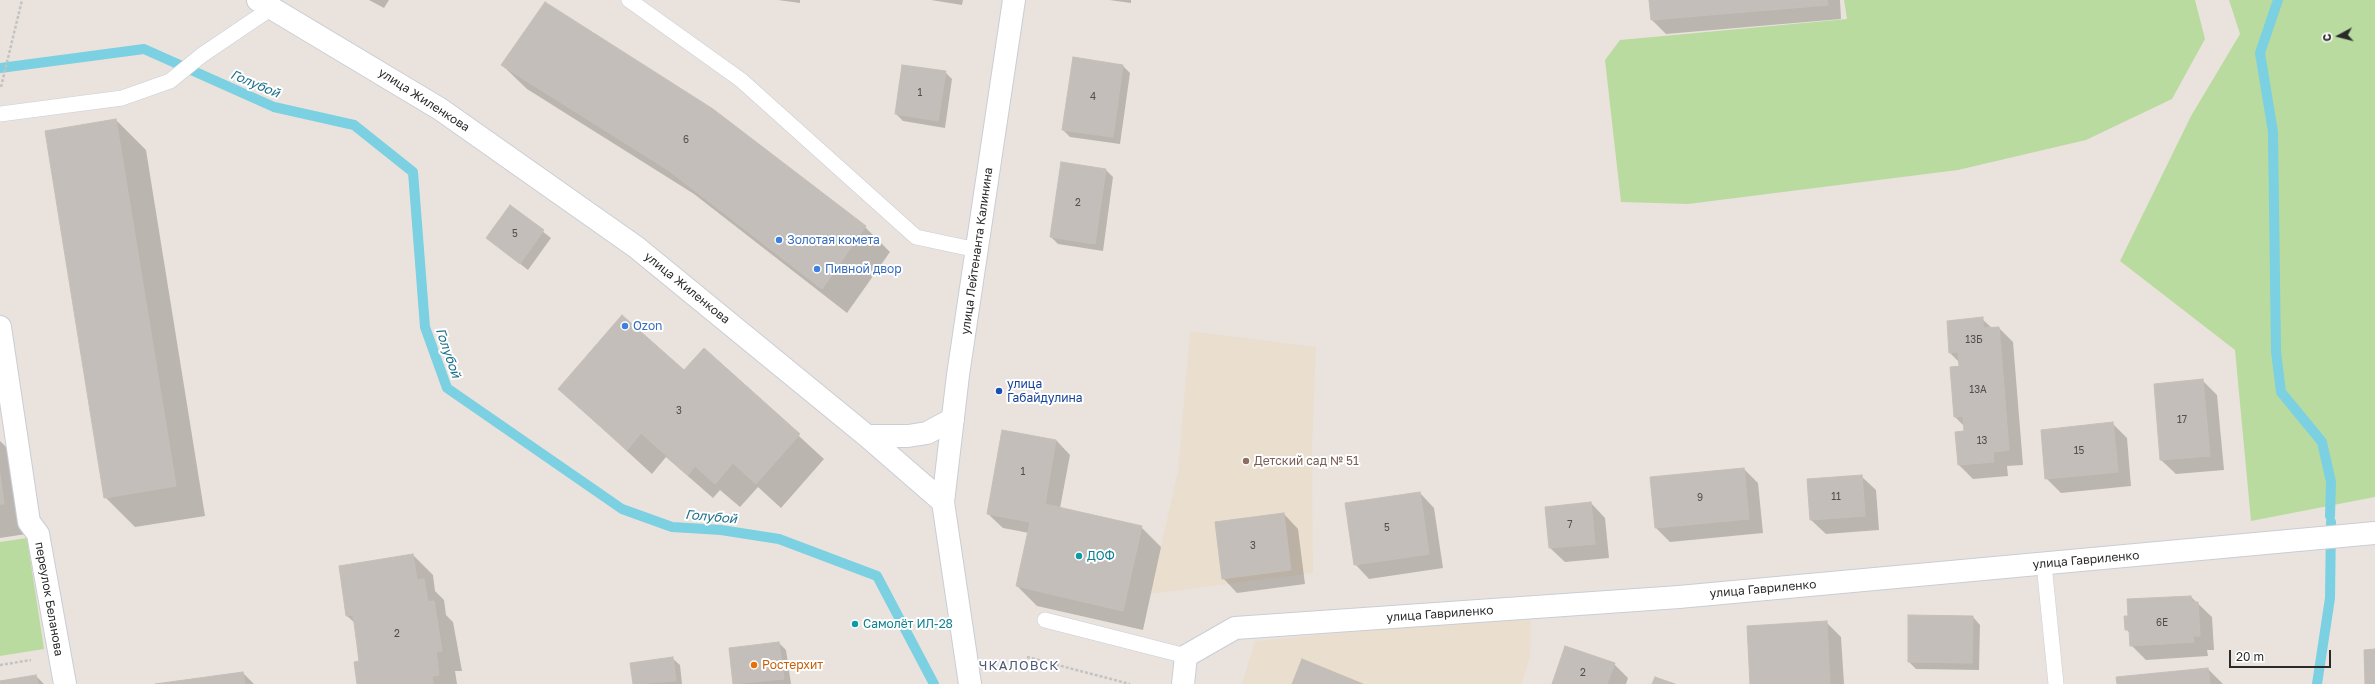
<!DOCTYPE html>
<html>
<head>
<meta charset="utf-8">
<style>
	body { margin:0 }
	#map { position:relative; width:2375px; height:684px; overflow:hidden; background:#eae3dd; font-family:"Golos Text",sans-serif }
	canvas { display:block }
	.north { position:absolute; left:2319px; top:16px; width:40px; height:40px; -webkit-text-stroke:3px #fff; paint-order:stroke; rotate:263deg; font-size:11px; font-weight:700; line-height:16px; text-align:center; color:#2a2a2a }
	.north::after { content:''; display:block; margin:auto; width:14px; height:18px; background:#2a2a2a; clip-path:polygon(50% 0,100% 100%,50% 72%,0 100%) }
	.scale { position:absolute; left:2229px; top:650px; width:102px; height:18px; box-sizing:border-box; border:2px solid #2a2a2a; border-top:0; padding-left:5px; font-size:12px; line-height:14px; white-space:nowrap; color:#2a2a2a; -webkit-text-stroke:3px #fff; paint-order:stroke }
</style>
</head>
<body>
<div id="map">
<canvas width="2375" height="684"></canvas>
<div class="north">С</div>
<div class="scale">20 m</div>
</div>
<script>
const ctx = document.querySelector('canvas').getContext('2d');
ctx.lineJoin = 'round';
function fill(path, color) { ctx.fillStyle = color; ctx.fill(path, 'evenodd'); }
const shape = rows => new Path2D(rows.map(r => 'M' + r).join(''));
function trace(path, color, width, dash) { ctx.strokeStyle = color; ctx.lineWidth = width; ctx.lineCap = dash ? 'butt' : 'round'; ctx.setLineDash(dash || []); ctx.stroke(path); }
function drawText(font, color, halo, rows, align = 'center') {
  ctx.font = font + ' "Golos Text",sans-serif'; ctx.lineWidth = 4; ctx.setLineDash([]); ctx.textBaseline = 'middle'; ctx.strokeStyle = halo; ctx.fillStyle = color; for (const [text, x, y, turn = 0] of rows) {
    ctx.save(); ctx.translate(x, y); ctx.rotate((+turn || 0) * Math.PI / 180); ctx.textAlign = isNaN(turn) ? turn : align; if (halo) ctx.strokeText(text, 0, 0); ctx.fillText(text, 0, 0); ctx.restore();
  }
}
fill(shape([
	[1190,331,1316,347,1312,450,1313,573,1150,594,1178,471],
	[1531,615,1530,656,1522,684,1242,684,1255,641]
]), '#eadece');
fill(shape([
	[1844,0,2195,0,2205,39,2172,99,2086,140,1958,170,1688,204,1621,202,1605,60,1620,40,1847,19],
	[2229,0,2375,0,2375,497,2251,521,2235,350,2120,261,2191,116,2240,34],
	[27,538,44,649,0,656,0,542]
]), '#badb9f');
fill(shape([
	[369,0,389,0,384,8],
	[778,0,800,0,800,3],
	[931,0,963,0,962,5],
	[1109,0,1131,0,1131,3],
	[1650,0,1840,0,1841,19,1666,34,1652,20],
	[1073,59,1123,66,1130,73,1120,144,1070,137,1063,130],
	[502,65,865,227,890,252,847,313,694,194,527,89],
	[945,72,952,79,945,128,903,121,896,114],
	[116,120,146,150,205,516,135,527,105,497],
	[1106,170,1113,177,1103,251,1058,244,1051,237],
	[510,206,551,238,528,270,487,238],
	[1982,319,1992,328,1999,328,2013,342,2023,465,2007,466,2008,476,1973,479,1959,465,1965,432,1964,426,1955,417,1960,367,1960,363,1950,353],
	[704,349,824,459,781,508,758,487,740,507,720,490,713,498,666,457,652,474,559,389,684,372],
	[2202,380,2217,395,2224,470,2176,474,2161,460],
	[2112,423,2127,438,2131,486,2061,493,2046,478],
	[1056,440,1070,455,1060,508,1141,527,1161,547,1143,630,1037,606,1017,586,1029,533,1003,528,988,514],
	[0,441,23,463,33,533,0,538],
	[1744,469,1758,483,1763,533,1670,542,1656,528],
	[1861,476,1876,490,1879,530,1826,534,1811,520],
	[1420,493,1434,508,1443,568,1369,579,1355,564],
	[1591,503,1605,518,1609,558,1565,562,1550,548],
	[1284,514,1298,529,1305,584,1237,593,1223,578],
	[413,555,433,575,435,591,444,600,446,615,453,622,462,671,455,671,457,684,358,684,361,662,355,623,347,616,340,567],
	[2191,597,2212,617,2214,650,2207,650,2208,656,2146,660,2131,645,2131,634,2126,629,2129,617],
	[1973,617,1980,625,1979,670,1916,669,1909,662],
	[1826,622,1841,637,1844,684,1751,684],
	[779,643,786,650,791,684,734,684,730,649],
	[672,658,680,665,682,684,634,684,631,663],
	[1614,664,1628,678,1626,684,1553,684],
	[2208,669,2223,684,2118,684],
	[243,673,254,684,162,684],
	[36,676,44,684,0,684,0,682]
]), '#0003');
trace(shape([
	[2278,0,2260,53,2273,132,2276,352,2281,392,2322,442,2331,482,2330,516],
	[0,68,144,49,274,107,354,125,413,172,425,327,447,388,622,509,672,527,721,530,779,539,877,576,934,684],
	[2317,684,2330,598,2331,522]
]), '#7bd0e1', 10);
const building = shape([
	[1649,0,1827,0,1828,5,1651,20,1649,0],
	[545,2,713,109,866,226,822,289,668,170,501,65,545,2],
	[1073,57,1123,65,1113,137,1062,130,1073,57],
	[902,65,946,71,938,121,895,114,902,65],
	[116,119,176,486,104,498,45,131,116,119],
	[1061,162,1106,169,1095,244,1050,237,1061,162],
	[510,205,544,230,520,264,486,238,510,205],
	[622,315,684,370,704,348,800,434,756,484,733,463,715,484,695,466,688,475,641,433,627,450,558,389,622,315],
	[1983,317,1983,328,1999,327,2002,363,1959,366,1958,352,1949,353,1947,321,1983,317],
	[2002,363,2006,413,1954,417,1950,367,2002,363],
	[2203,379,2210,456,2160,460,2154,384,2203,379],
	[2006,413,2009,450,1993,452,1994,462,1958,465,1955,432,1964,431,1963,417,2006,413],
	[2113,422,2118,472,2045,479,2041,430,2113,422],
	[1002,430,1056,440,1045,504,1030,522,987,514,1002,430],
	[1744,468,1749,519,1655,528,1650,477,1744,468],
	[0,475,4,504,0,504,0,475],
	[1862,475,1865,516,1810,520,1807,479,1862,475],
	[1420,492,1429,554,1354,565,1345,503,1420,492],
	[1591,502,1595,544,1549,548,1545,507,1591,502],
	[1045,504,1142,526,1123,611,1016,586,1030,522,1045,504],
	[1284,513,1291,570,1222,579,1215,522,1284,513],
	[413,554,417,580,424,579,428,602,434,601,442,651,436,652,439,675,432,676,433,684,357,684,354,662,359,661,353,615,346,616,339,566,413,554],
	[2191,596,2192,602,2198,602,2200,636,2193,636,2194,642,2130,646,2129,630,2125,630,2124,616,2128,616,2127,599,2191,596],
	[1908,615,1973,616,1972,663,1908,662,1908,615],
	[1827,621,1830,684,1750,684,1747,626,1827,621],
	[779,642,784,679,733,684,729,648,779,642],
	[1565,646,1615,663,1607,684,1552,684,1565,646],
	[2375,649,2375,684,2365,684,2364,650,2375,649],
	[673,657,676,681,633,684,630,663,673,657],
	[1302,659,1363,684,1292,684,1302,659],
	[2208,668,2210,684,2117,684,2116,677,2208,668],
	[243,672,245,684,155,684,243,672],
	[36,675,38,684,0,684,0,681,36,675],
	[1655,677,1675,684,1652,684,1655,677]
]);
fill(building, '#c3beb9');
trace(building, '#c5bfb7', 1);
const service = shape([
	[629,0,741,80,916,237,977,250],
	[0,114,122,98,170,81,202,55,273,7],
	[2044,564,2056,684],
	[1045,620,1186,656]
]);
const minor = shape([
	[0,327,29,522,38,534,65,684],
	[1183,684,1186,656,1235,628,1679,597,2375,533]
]);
const tertiary = shape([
	[258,0,440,109,636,247,867,436,943,502],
	[867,436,908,436,927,433,953,419]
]);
const secondary = shape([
	[970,684,943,502,958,375,1014,0]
]);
trace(service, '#c9cdd6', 16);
trace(minor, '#c9cdd6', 24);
trace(tertiary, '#c9cdd6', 24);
trace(secondary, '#c9cdd6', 24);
trace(shape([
	[1,87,22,0],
	[1027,657,1130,684],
	[0,665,31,660]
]), '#c3c3c3', 2.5, [3, 2]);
trace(service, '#fff', 15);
trace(minor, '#fff', 22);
trace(tertiary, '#fff', 22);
trace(secondary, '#fff', 22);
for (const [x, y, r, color] of [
	[779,240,4,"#3f7fe0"],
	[817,269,4,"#3f7fe0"],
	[625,326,4,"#3f7fe0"],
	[999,391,4,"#1a4fb4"],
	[1246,461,4,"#8d6e63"],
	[1079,556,4,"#0f9aa8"],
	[855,624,4,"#0f9aa8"],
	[754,665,4,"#e8710a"]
]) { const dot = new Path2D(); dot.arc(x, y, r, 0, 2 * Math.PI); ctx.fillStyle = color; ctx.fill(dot); trace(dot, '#fff', 1.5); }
drawText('10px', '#504f4e', null, [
	["1",920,93],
	["4",1093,97],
	["6",686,140],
	["2",1078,203],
	["5",515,234],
	["13Б",1974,340],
	["13А",1978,390],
	["3",679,411],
	["17",2182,420],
	["13",1982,441],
	["15",2079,451],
	["1",1023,472],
	["11",1836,497],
	["9",1700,498],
	["7",1570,525],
	["5",1387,528],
	["3",1253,546],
	["6Е",2162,623],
	["2",397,634],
	["2",1583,673]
]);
drawText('12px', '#2a2a2a', '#fff', [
	["улица Жиленкова",424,100,33],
	["улица Лейтенанта Калинина",977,251,-82],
	["улица Жиленкова",687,288,39],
	["улица Гавриленко",2086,560,-5],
	["улица Гавриленко",1763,589,-5],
	["переулок Беланова",49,599,80],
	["улица Гавриленко",1440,614,-4]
]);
drawText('12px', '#366cbe', '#fff', [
	["Золотая комета",787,240],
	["Пивной двор",825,269],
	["Ozon",633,326]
], 'left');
drawText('12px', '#164399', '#fff', [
	["улица",1007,384],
	["Габайдулина",1007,398]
], 'left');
drawText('12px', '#785e54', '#fff', [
	["Детский сад № 51",1254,461]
], 'left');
drawText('12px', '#0d838f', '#fff', [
	["ДОФ",1087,556],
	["Самолёт ИЛ-28",863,624]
], 'left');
drawText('12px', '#c56008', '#fff', [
	["Ростерхит",762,665]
], 'left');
drawText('italic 13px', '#1c708c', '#fff', [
	["Голубой",255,84,23],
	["Голубой",448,353,71],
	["Голубой",711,517,5]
]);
ctx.letterSpacing = '1px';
drawText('13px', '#4f5a75', '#fff', [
	["ЧКАЛОВСК",1019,666]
]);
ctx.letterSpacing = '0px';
</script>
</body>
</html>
